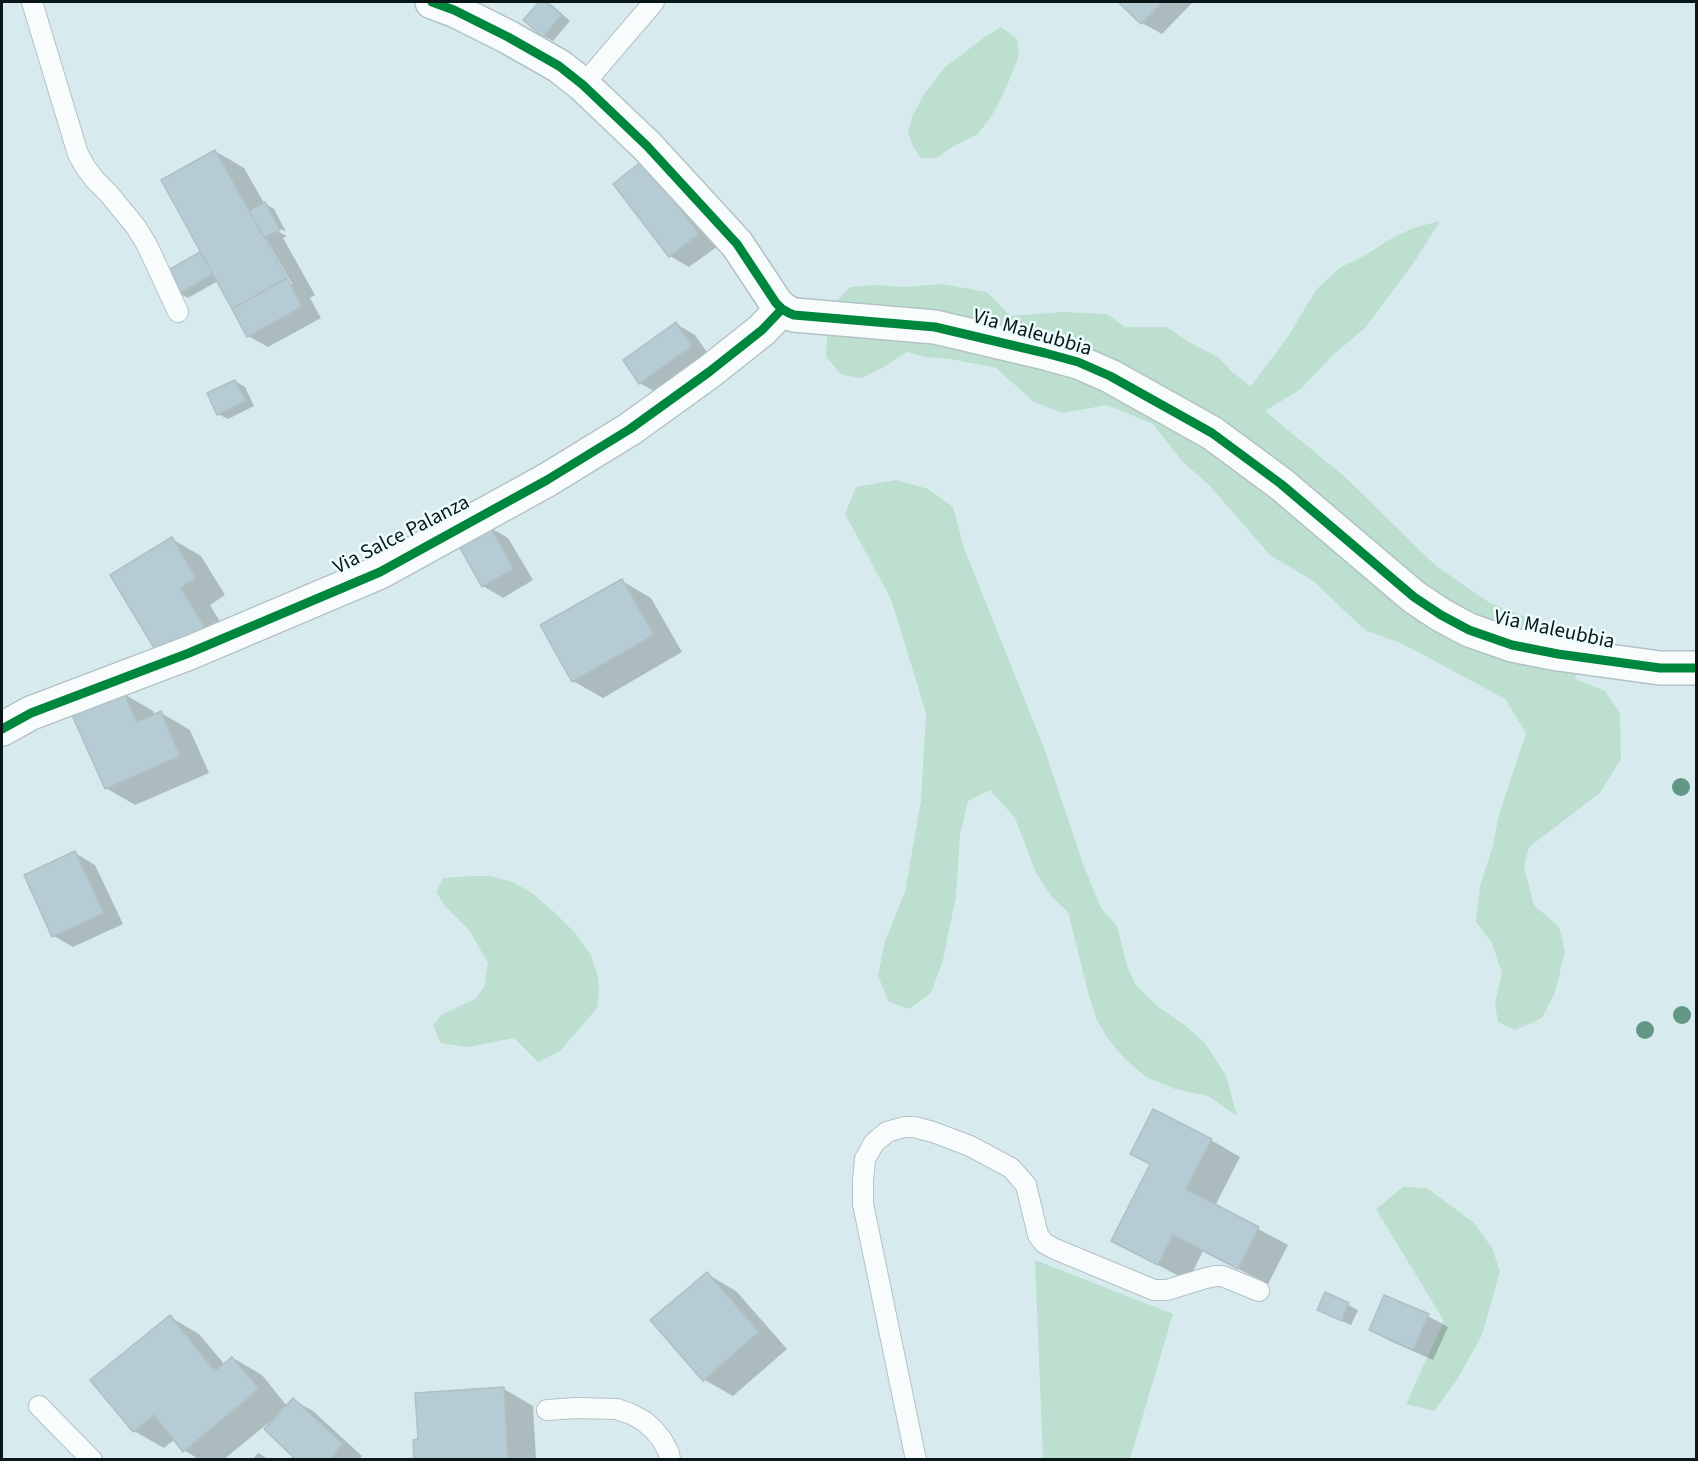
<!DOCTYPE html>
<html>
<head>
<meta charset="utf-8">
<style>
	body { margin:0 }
	#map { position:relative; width:1698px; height:1461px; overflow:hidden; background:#d7ebee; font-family:"Source Sans 3",sans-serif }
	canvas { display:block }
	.frame { position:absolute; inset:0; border:3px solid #091718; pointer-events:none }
</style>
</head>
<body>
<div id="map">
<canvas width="1698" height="1461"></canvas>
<div class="frame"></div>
</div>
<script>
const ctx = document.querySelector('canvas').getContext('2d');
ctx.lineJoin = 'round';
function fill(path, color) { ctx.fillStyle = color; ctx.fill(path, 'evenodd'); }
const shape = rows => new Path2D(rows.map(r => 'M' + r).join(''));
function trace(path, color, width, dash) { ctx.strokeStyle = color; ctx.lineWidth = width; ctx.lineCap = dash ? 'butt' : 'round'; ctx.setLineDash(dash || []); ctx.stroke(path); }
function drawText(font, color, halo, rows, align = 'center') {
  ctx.font = font + ' "Source Sans 3",sans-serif'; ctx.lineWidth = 5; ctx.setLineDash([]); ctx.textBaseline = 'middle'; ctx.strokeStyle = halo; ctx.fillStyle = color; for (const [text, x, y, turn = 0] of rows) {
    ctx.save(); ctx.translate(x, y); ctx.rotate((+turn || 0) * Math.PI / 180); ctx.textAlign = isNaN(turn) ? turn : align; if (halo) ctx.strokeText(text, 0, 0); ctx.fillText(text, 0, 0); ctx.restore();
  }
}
fill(shape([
	[1001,27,1017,39,1019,56,1004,93,992,115,978,134,954,146,936,158,921,158,914,148,908,133,912,117,924,94,945,67,985,37],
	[1440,221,1411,267,1365,328,1333,355,1301,389,1265,411,1345,477,1436,566,1490,603,1569,635,1586,637,1575,679,1605,691,1620,713,1621,759,1600,793,1529,847,1524,867,1534,905,1559,927,1565,951,1555,993,1542,1018,1515,1030,1498,1022,1495,1003,1502,973,1492,943,1476,922,1480,886,1492,849,1499,815,1526,733,1505,699,1403,644,1365,630,1313,581,1270,555,1209,485,1182,461,1153,424,1107,405,1063,413,1034,402,996,368,951,359,925,357,907,352,882,368,861,378,842,375,826,357,827,339,833,305,850,287,874,285,905,287,941,284,987,292,1010,316,1063,312,1107,314,1125,327,1167,327,1187,341,1218,357,1232,372,1251,386,1287,338,1316,290,1339,268,1366,255,1387,241,1413,228],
	[896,480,928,489,953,507,964,548,1044,748,1085,869,1101,908,1117,926,1128,969,1136,985,1156,1005,1183,1024,1204,1042,1226,1075,1237,1116,1208,1096,1175,1089,1146,1077,1124,1058,1108,1039,1096,1018,1088,992,1068,912,1052,897,1036,873,1015,818,990,790,968,801,960,834,956,896,943,960,931,993,909,1009,889,1002,878,976,885,941,905,892,921,801,926,713,891,599,845,514,856,487],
	[471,876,490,876,513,882,532,893,553,911,575,933,591,955,598,977,599,992,597,1008,559,1052,538,1062,514,1038,468,1047,441,1043,433,1026,441,1015,475,999,484,987,488,963,469,930,445,906,436,892,443,878],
	[1403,1187,1427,1188,1474,1223,1492,1248,1500,1271,1482,1335,1457,1380,1434,1411,1406,1404,1444,1321,1376,1209],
	[1035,1260,1173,1314,1130,1459,1043,1459]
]), '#bddfd0');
fill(shape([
	[541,2,546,2,552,5,570,21,553,41,544,36,525,20],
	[1120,2,1191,2,1192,3,1162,34,1142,23],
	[215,151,244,168,264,203,274,209,286,232,279,228,279,232,287,236,283,238,315,295,310,298,321,318,268,347,248,336,218,281,188,298,179,293,167,272,202,253],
	[262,237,265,237,292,284,289,285],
	[662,174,718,246,689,267,670,256],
	[676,324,695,335,711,358,660,395,640,383,625,361],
	[235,381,245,387,254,406,228,419,218,414],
	[489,527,508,538,533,580,503,598,483,586],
	[172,539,201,556,225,595,210,605,234,645,190,672,160,655],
	[622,581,651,598,682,652,603,698,573,681],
	[124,694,153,711,155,716,161,713,190,730,209,773,135,805,106,788],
	[75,853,95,865,123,924,73,947,54,936],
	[1211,1140,1240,1157,1215,1206,1288,1245,1268,1284,1203,1251,1188,1281,1113,1241,1152,1165],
	[707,1274,736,1291,787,1349,733,1396,703,1379],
	[1385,1297,1428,1316,1448,1327,1433,1360,1390,1341,1370,1330],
	[1348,1305,1358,1310,1351,1325,1328,1315],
	[170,1317,199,1334,225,1365,233,1358,262,1375,287,1406,293,1400,313,1411,362,1456,359,1460,298,1460,272,1420,223,1460,200,1460,184,1450,175,1439,164,1448,134,1431,93,1380],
	[504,1389,533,1406,536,1460,415,1460],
	[258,1453,270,1460,252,1460]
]), '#0003');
const building = shape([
	[539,2,547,2,562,15,543,37,523,20,539,2],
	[1118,2,1163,2,1141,24,1118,2],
	[215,150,287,278,232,309,161,180,215,150],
	[643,160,699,234,669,257,613,184,643,160],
	[265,202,280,230,264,238,249,211,265,202],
	[200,252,213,274,178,294,165,272,200,252],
	[287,278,302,307,247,337,232,309,287,278],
	[676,322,692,346,639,384,623,360,676,322],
	[235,380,246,401,217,415,207,393,235,380],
	[489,525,514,569,482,587,457,543,489,525],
	[172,537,196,578,181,588,205,628,159,656,110,575,172,537],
	[622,579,654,635,572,682,540,625,622,579],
	[124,693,137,722,161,711,180,756,105,789,72,715,124,693],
	[75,851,104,913,52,937,24,875,75,851],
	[1153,1109,1212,1139,1186,1189,1259,1227,1238,1269,1173,1235,1158,1265,1111,1241,1150,1164,1130,1154,1153,1109],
	[707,1272,759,1332,703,1381,650,1320,707,1272],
	[1325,1292,1349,1303,1342,1321,1317,1310,1325,1292],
	[1384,1295,1429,1314,1413,1350,1369,1330,1384,1295],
	[170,1315,215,1371,232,1357,259,1389,183,1452,154,1415,133,1432,90,1380,170,1315],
	[504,1387,508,1460,414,1460,413,1440,418,1439,415,1393,504,1387],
	[293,1398,343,1444,329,1460,296,1460,264,1429,293,1398]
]);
fill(building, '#b5ccd4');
trace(building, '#b0bfc3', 1.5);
const service = shape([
	[32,2,78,154,86,168,95,180,109,194,136,227,147,245,178,312],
	[583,85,654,2],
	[39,1406,92,1460],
	[547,1410,576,1408,617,1409,631,1414,644,1421,654,1430,662,1440,669,1453,670,1460],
	[916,1460,863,1204,863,1181,865,1159,874,1143,887,1132,904,1127,914,1127,933,1132,970,1146,1011,1168,1026,1185,1038,1235,1044,1243,1055,1249,1154,1290,1167,1290,1206,1278,1216,1276,1222,1276,1259,1291]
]);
const minor = shape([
	[432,2,454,10,508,37,559,66,583,85,647,146,737,244,776,303,782,309,789,313,794,315,935,327,1045,353,1078,362,1110,376,1212,433,1281,484,1414,597,1441,615,1469,630,1512,645,1558,654,1660,668,1696,668],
	[2,729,31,713,189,653,380,572,547,480,630,429,709,372,762,330,782,309]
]);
trace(service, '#b3c2c4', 22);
trace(minor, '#b3c2c4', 36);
trace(service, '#f9fcfc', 20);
trace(minor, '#f9fcfc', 33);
trace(shape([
	[432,2,454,10,508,37,559,66,583,85,647,146,737,244,776,303,782,309,789,313,794,315,935,327,1045,353,1078,362,1110,376,1212,433,1281,484,1414,597,1441,615,1469,630,1512,645,1558,654,1660,668,1696,668],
	[2,729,31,713,189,653,380,572,547,480,630,429,709,372,762,330,782,309]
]), '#00873e', 9);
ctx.fillStyle = '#619784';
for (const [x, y] of [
	[1681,787],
	[1682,1015],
	[1645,1030]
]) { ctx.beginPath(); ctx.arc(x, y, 9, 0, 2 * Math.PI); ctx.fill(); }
drawText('21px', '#091718', '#edfcfd', [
	["Via Maleubbia",1032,334,16],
	["Via Salce Palanza",402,536,-27],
	["Via Maleubbia",1554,631,12]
]);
</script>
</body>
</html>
